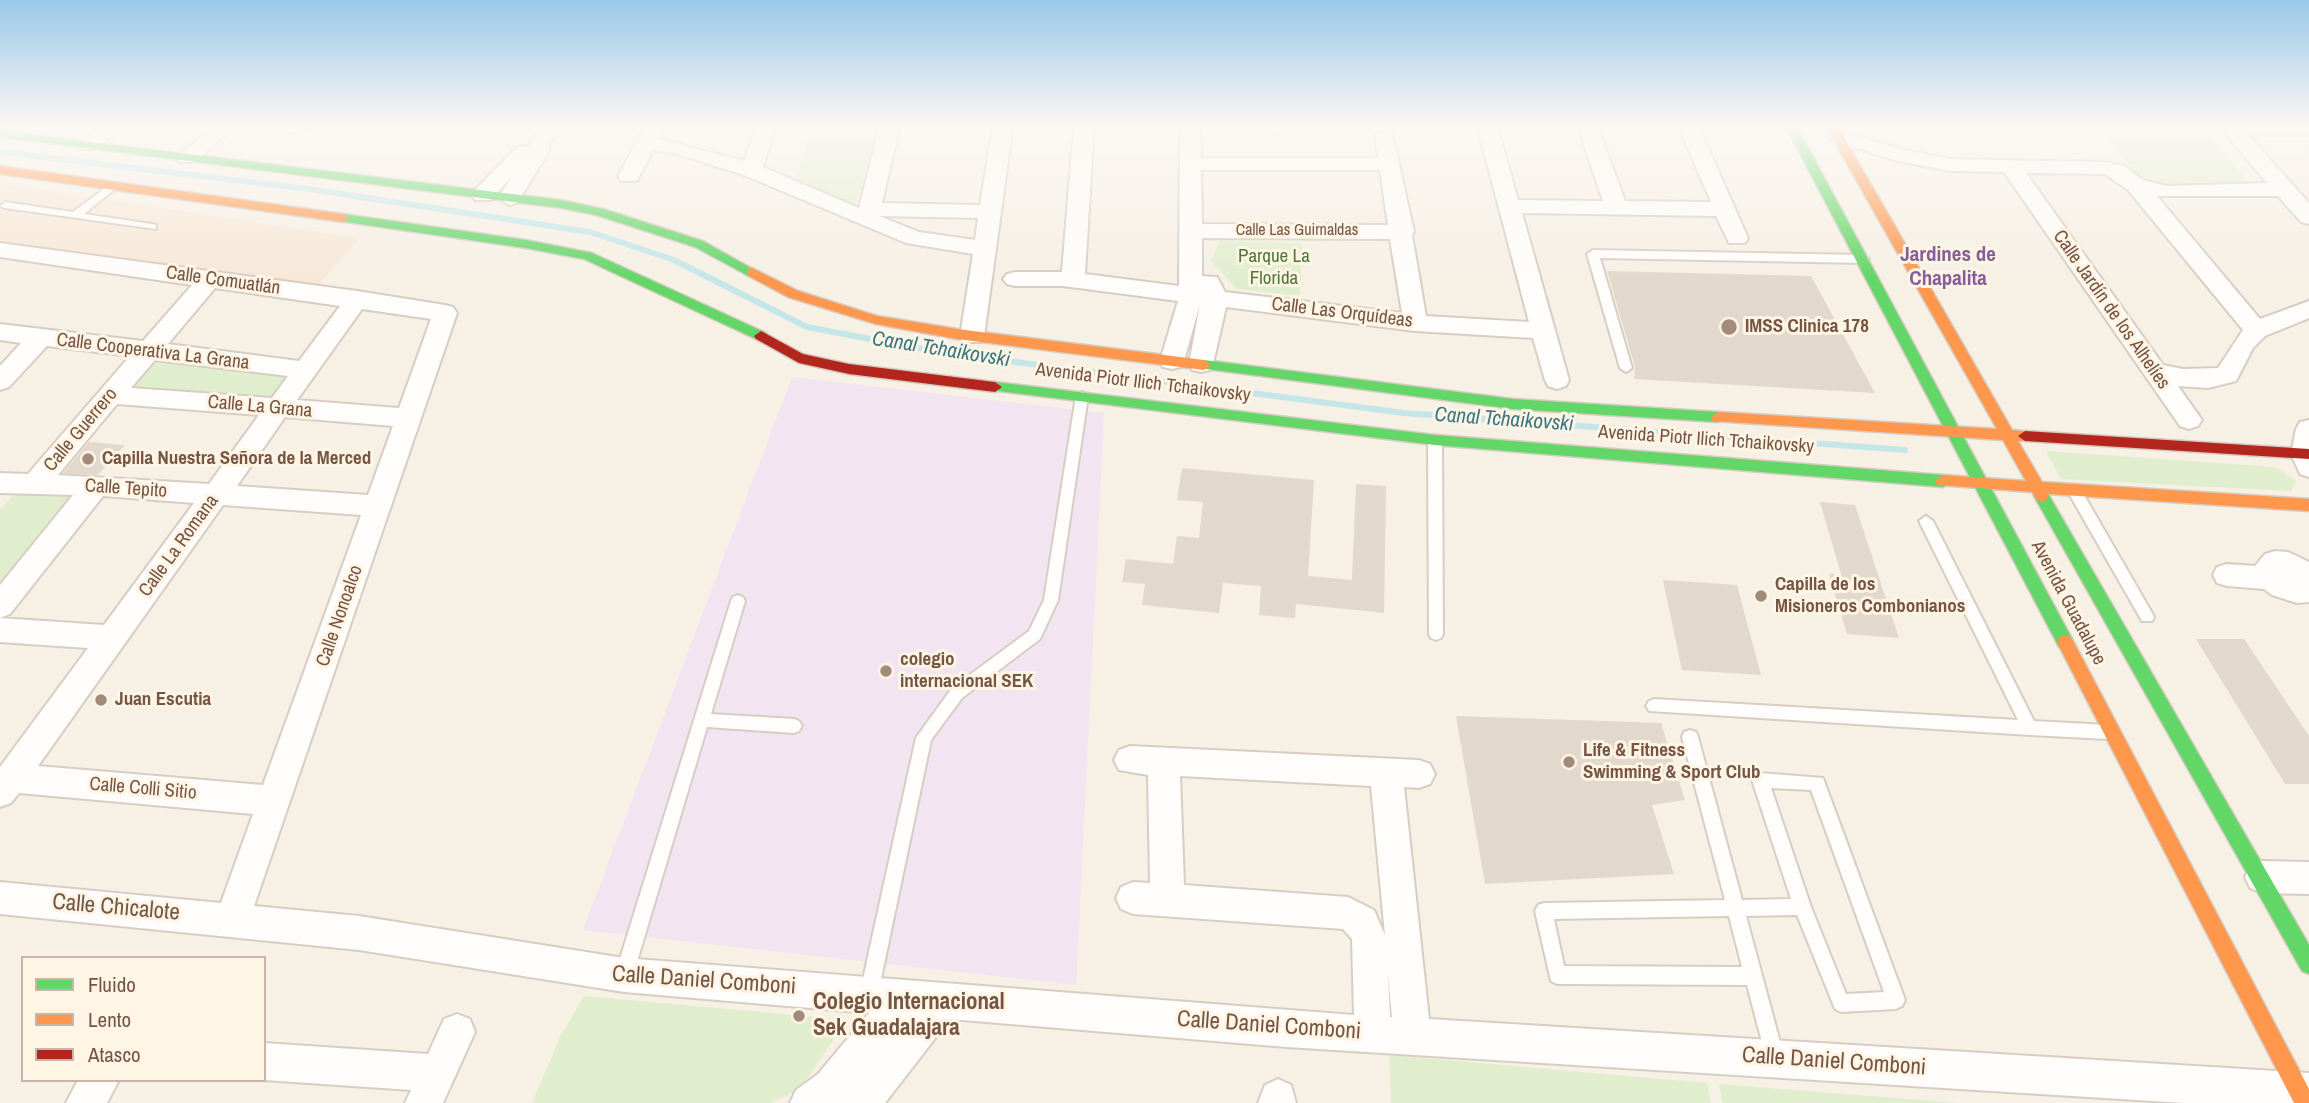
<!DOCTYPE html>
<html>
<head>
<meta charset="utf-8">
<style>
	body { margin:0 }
	#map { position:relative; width:2309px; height:1103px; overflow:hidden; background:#f6f0e5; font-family:"Archivo Narrow",sans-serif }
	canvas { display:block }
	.legend { position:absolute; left:21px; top:956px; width:245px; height:126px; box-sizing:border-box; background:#fff5e5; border:2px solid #c8b5a5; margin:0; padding:9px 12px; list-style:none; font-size:21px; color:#765544 }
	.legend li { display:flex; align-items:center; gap:14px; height:35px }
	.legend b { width:35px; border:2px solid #c8b5a5 }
</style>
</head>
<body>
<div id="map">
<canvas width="2309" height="1103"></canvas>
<ul class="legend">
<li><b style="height:9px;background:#63d668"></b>Fluido</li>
<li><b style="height:9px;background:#ff974d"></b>Lento</li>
<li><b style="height:9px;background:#b3261e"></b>Atasco</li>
</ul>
</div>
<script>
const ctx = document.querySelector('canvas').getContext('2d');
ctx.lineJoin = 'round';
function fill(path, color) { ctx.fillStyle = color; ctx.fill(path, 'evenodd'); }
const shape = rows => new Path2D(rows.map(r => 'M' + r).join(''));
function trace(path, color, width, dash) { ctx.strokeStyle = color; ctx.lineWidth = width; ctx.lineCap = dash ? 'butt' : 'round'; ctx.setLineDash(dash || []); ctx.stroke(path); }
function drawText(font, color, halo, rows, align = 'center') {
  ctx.font = font + ' "Archivo Narrow",sans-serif'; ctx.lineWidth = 6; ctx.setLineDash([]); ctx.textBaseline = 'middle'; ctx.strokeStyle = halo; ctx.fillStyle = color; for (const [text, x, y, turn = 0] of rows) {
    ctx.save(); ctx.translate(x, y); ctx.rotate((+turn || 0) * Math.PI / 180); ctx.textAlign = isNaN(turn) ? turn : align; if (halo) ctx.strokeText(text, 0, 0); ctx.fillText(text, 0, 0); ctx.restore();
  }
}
fill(shape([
	[0,183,360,238,315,288,0,242]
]), '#f7e8d7');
fill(shape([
	[792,377,1104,413,1076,985,583,930]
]), '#f2e4f1');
fill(shape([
	[2097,125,2201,125,2254,188,2167,191,2143,183],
	[810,128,879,129,869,172,854,206,796,182],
	[1220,241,1302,243,1300,296,1237,289,1211,261],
	[152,358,296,373,273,404,124,390],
	[2046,451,2275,467,2296,481,2291,491,2061,479],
	[16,492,79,497,0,589,0,510],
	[584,996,838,1019,836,1036,800,1089,771,1103,532,1103,561,1035],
	[1389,1055,1707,1083,1711,1103,1391,1103],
	[1719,1084,1957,1103,1723,1103]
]), '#e1eece');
trace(shape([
	[0,152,309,189,590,232,674,260,807,327,939,352,1404,413,1905,450]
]), '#c5e6e8', 6);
fill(shape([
	[1607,271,1811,276,1875,393,1634,379,1635,367],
	[89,442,125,445,98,475,63,473],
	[1182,468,1314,480,1308,576,1352,580,1356,484,1386,486,1384,613,1296,604,1295,618,1259,615,1261,586,1223,583,1219,613,1142,605,1145,584,1122,582,1126,559,1173,564,1177,536,1199,538,1203,502,1177,500],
	[1820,502,1855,505,1899,638,1847,634,1829,574,1841,574],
	[1663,580,1737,585,1761,675,1682,670],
	[2196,639,2244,639,2309,736,2309,784,2285,784],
	[1456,716,1661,723,1685,800,1652,805,1674,874,1485,884]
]), '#e3d8cc');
const lane = shape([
	[112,183,117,186,116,188,84,214,152,224,156,225,156,229,5,208,0,206,5,202,73,212,112,183],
	[1593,250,1863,255,1869,259,1863,263,1600,258,1632,368,1626,372,1620,368,1587,254,1593,250],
	[1082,392,1088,396,1058,600,1040,639,962,698,931,740,878,993,875,999,869,1002,863,999,860,993,916,738,952,688,1029,631,1044,600,1076,396,1082,392],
	[1435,435,1442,440,1443,634,1441,638,1436,640,1431,638,1429,634,1428,440,1435,435],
	[2075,487,2080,488,2152,613,2154,617,2152,621,2142,621,2068,492,2075,487],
	[1926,516,1933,521,2034,721,2107,725,2113,727,2115,732,2113,737,2107,739,2030,735,1649,711,1646,706,1649,701,1654,699,2018,720,1919,521,1926,516],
	[738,595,743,597,745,601,711,714,794,719,799,721,802,726,799,731,794,733,707,727,633,975,630,981,624,984,618,981,615,975,731,601,733,597,738,595],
	[1690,730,1696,732,1698,737,1742,900,1791,899,1752,780,1754,775,1760,773,1823,778,1905,1000,1902,1006,1896,1009,1841,1012,1835,1009,1797,915,1746,916,1784,1057,1782,1064,1775,1066,1768,1064,1766,1057,1747,985,1557,984,1551,981,1535,911,1538,905,1544,903,1725,900,1682,737,1684,732,1690,730],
	[1771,788,1811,790,1884,992,1846,994,1811,907,1771,788],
	[1729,916,1742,967,1564,966,1554,919,1729,916]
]);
const street = shape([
	[103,125,125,125,96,149,82,149,79,145,82,141,103,125],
	[215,125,237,125,194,162,180,162,176,158,180,154,215,125],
	[289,125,311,125,297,134,290,132,287,128,289,125],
	[542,125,562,125,549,145,549,152,517,203,509,205,498,198,513,175,491,200,475,200,472,195,475,190,517,147,529,146,542,125],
	[646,125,664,125,659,139,744,161,756,125,776,125,763,167,859,208,880,125,900,125,882,203,980,205,993,125,1013,125,984,336,981,342,963,342,960,336,973,254,906,243,744,175,674,153,653,150,637,181,621,181,618,176,646,125],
	[879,216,978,218,975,240,919,232,879,216],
	[1074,125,1094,125,1085,274,1179,286,1180,125,1200,125,1201,158,1378,158,1375,136,1378,132,1392,132,1414,232,1412,235,1426,316,1529,322,1477,125,1497,125,1518,200,1603,201,1577,125,1597,125,1625,201,1711,202,1678,125,1698,125,1748,238,1745,243,1729,243,1716,216,1522,213,1569,380,1566,386,1557,389,1548,386,1545,380,1533,338,1415,331,1226,307,1213,364,1210,370,1201,372,1192,370,1189,364,1200,304,1184,361,1181,367,1172,369,1163,367,1160,361,1178,301,1063,286,1015,286,1007,284,1003,279,1007,274,1015,272,1062,272,1074,125],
	[1201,170,1380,170,1388,225,1202,224,1201,170],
	[1202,238,1390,239,1402,313,1225,292,1217,277,1202,276,1202,238],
	[1268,125,1288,125,1289,128,1279,134,1272,132,1268,125],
	[2237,125,2309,125,2309,135,2248,135,2309,203,2309,224,2301,222,2278,196,2157,196,2260,319,2309,301,2309,318,2265,336,2253,348,2236,381,2208,388,2178,386,2202,420,2198,426,2189,429,2180,426,2004,172,1950,171,1897,161,1831,140,1828,136,1838,130,1901,149,1950,159,2105,162,2125,166,2143,180,2167,186,2267,183,2225,133,2237,125],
	[2026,173,2105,174,2128,190,2243,330,2218,368,2183,369,2163,365,2026,173],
	[0,243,357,291,445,305,453,307,457,313,254,906,359,916,624,958,1354,1015,1352,939,1343,929,1133,914,1121,909,1116,898,1121,887,1133,882,1150,883,1148,775,1119,770,1114,760,1119,750,1130,746,1419,760,1430,764,1435,774,1430,784,1419,788,1404,787,1429,1019,2309,1073,2309,1103,2184,1103,1286,1047,950,1019,885,1103,790,1103,796,1090,818,1074,869,1013,624,992,359,950,0,914,0,882,221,903,253,814,19,793,11,803,0,807,0,767,88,648,0,642,0,618,104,625,194,503,103,496,10,614,0,618,0,585,73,495,0,493,0,473,28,474,130,356,47,346,9,387,0,390,0,366,21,343,0,340,0,324,143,341,192,285,0,257,0,243],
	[215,288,340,306,299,361,168,344,215,288],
	[362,309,431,319,399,408,297,400,362,309],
	[155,360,288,376,272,398,131,388,155,360],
	[117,404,259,415,209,484,58,475,117,404],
	[285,417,393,426,368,495,237,486,285,417],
	[223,505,361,515,263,785,38,766,223,505],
	[1180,776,1371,786,1385,935,1374,910,1348,897,1184,885,1180,776],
	[1388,976,1392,1017,1390,1017,1388,976],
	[2309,420,2309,477,2300,474,2291,454,2296,429,2300,422,2309,420],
	[2275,551,2288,552,2309,562,2309,602,2297,603,2272,595,2264,589,2227,586,2217,583,2213,575,2217,567,2227,564,2255,566,2265,554,2275,551],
	[2262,861,2309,862,2309,894,2262,893,2250,888,2245,877,2250,866,2262,861],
	[457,1014,470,1019,475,1032,443,1103,405,1103,411,1090,264,1080,264,1043,428,1054,444,1019,457,1014],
	[1278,1079,1291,1085,1296,1103,1258,1103,1265,1085,1278,1079],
	[78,1080,119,1080,107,1103,66,1103,78,1080]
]);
const fast = shape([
	[1785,125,1796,125,2071,637,2073,642,2071,647,2065,649,2059,647,1785,125],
	[0,131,561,200,603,209,703,241,758,272,757,275,747,275,695,247,596,215,561,208,0,137,0,131],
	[343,214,526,240,592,253,766,333,768,336,766,339,756,339,584,259,526,248,339,221,339,215,343,214],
	[1204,360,1513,399,1718,412,1725,417,1718,422,1513,409,1199,368,1197,365,1199,362,1204,360],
	[995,382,1435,435,1943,475,1951,481,1943,487,1435,445,990,390,988,387,990,384,995,382],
	[2042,490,2047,492,2309,945,2309,974,2302,971,2034,496,2042,490]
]);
const slow = shape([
	[1825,125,1837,125,2012,430,2030,432,2032,436,2030,440,2018,441,2042,482,2309,499,2309,511,2048,494,2047,500,2042,502,2037,500,2032,492,1938,485,1935,481,1943,475,2026,481,2003,440,1713,421,1711,417,1718,412,1997,429,1825,125],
	[0,166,343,214,349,218,343,222,0,174,0,166],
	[752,268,798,291,877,316,957,329,1204,360,1211,365,1204,370,957,339,876,324,788,297,747,275,747,269,752,268],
	[2065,635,2071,637,2309,1089,2309,1103,2294,1103,2057,642,2059,637,2065,635]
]);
const jam = shape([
	[761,331,803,354,849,364,995,382,1002,387,995,392,849,374,799,363,756,339,754,336,761,331],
	[2025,431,2309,449,2309,459,2025,441,2018,436,2025,431]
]);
trace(lane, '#d8cdc3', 4);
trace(street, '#d8cdc3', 4);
trace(fast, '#d7cbc1', 3);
trace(slow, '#d7cbc1', 3);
trace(jam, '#d7cbc1', 3);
fill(lane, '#fefdfb');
fill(street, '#fefdfb');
fill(fast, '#63d668');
fill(slow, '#ff974d');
fill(jam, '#b3261e');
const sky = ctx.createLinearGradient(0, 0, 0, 279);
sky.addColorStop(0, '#9ac8e8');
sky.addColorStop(0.45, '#fbf8f3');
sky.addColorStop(1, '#fbf8f300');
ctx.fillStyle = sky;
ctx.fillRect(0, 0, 2309, 279);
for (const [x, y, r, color] of [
	[1729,327,9,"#a38b7c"],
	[88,459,7,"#a38b7c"],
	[1761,596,7,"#a38b7c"],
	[886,671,7,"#a38b7c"],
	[101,700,7,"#a38b7c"],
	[1569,762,7,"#a38b7c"],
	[799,1016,7,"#a38b7c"]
]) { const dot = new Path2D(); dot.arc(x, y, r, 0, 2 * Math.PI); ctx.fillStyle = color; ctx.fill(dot); trace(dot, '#fff5e5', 2.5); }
drawText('16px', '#765544', '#fff5e5', [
	["Calle Las Guirnaldas",1297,231]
]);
drawText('19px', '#4c7738', '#fff5e5', [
	["Parque La",1274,257],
	["Florida",1274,279]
]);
drawText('19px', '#765544', '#fff5e5', [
	["Calle Comuatlán",223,281,8],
	["Calle Jardín de los Alhelíes",2111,310,55],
	["Calle Las Orquídeas",1342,313,7],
	["Calle Cooperativa La Grana",153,352,7],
	["Avenida Piotr Ilich Tchaikovsky",1143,383,7],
	["Calle La Grana",260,407,5],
	["Calle Guerrero",81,430,-50],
	["Avenida Piotr Ilich Tchaikovsky",1706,440,4],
	["Calle Tepito",126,489,4],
	["Calle La Romana",179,546,-54],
	["Avenida Guadalupe",2068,603,62],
	["Calle Nonoalco",340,616,-71],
	["Calle Colli Sitio",143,789,5]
]);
drawText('bold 19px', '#765544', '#fff5e5', [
	["IMSS Clinica 178",1745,327],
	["Capilla Nuestra Señora de la Merced",102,459],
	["Capilla de los",1775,585],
	["Misioneros Combonianos",1775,607],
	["colegio",900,660],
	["internacional SEK",900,682],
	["Juan Escutia",115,700],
	["Life & Fitness",1583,751],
	["Swimming & Sport Club",1583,773]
], 'left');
drawText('bold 21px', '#855e9a', '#fff5e5', [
	["Jardines de",1948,255],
	["Chapalita",1948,279]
]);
drawText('italic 21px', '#397884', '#fff5e5', [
	["Canal Tchaikovski",941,350,9],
	["Canal Tchaikovski",1504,420,4]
]);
drawText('23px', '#765544', '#fff5e5', [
	["Calle Chicalote",116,908,5],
	["Calle Daniel Comboni",704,981,4],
	["Calle Daniel Comboni",1269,1026,4],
	["Calle Daniel Comboni",1834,1062,4]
]);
drawText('bold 23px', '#765544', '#fff5e5', [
	["Colegio Internacional",813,1003],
	["Sek Guadalajara",813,1029]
], 'left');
</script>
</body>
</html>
